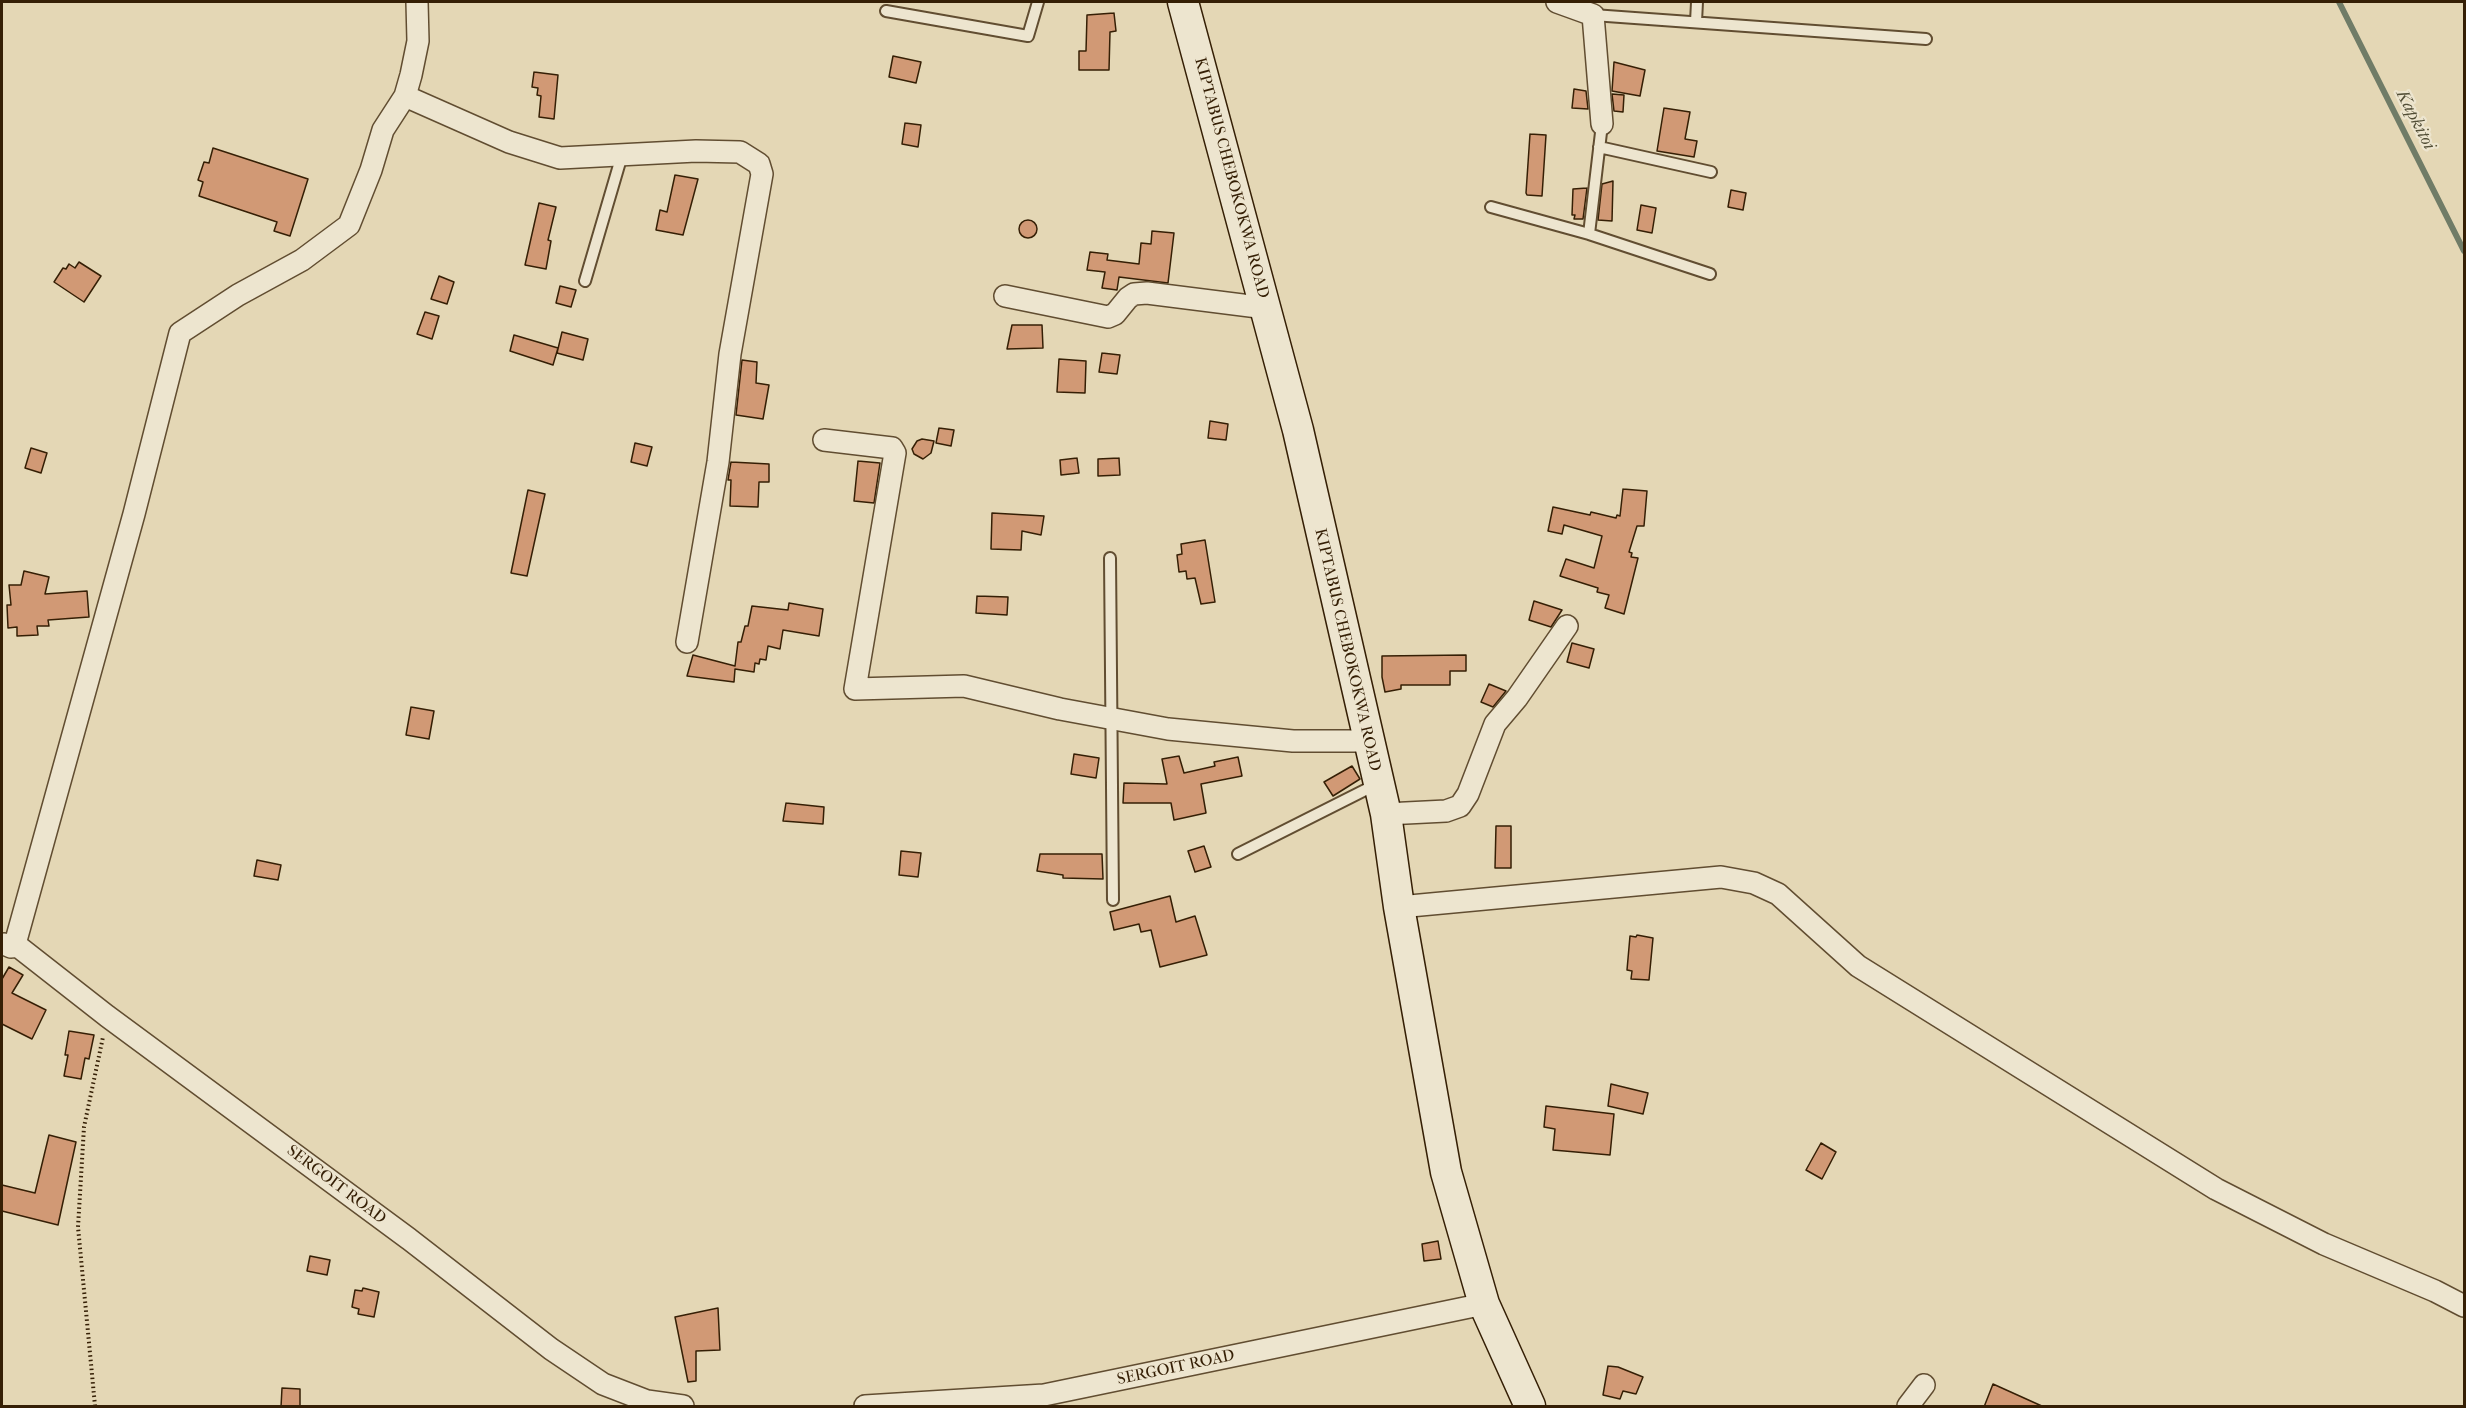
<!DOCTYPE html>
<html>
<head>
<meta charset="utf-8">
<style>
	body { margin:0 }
	#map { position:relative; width:2466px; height:1408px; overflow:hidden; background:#e4d7b5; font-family:"IM FELL French Canon",serif }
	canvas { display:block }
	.frame { position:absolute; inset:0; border:3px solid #351f05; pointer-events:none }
</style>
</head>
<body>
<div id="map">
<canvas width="2466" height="1408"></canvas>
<div class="frame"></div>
</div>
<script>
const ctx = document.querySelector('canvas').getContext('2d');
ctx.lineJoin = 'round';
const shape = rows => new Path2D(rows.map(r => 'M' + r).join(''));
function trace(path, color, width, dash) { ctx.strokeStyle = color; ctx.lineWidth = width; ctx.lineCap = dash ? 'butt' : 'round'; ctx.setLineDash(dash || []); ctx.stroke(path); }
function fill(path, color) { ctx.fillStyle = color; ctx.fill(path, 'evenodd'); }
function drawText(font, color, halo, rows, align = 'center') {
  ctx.font = font + ' "IM FELL French Canon",serif'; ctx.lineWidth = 4.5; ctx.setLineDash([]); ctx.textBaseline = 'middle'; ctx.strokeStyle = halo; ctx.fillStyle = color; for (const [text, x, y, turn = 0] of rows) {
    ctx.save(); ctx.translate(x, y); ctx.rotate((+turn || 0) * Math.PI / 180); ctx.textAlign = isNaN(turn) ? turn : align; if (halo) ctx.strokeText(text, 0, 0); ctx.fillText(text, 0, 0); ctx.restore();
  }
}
trace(shape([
	[2339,2,2464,251]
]), '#707c67', 6);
const building = shape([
	[1114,13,1116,31,1110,32,1109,70,1079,70,1079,51,1086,51,1087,15,1114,13],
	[893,56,921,62,916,83,889,77,893,56],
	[1614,62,1645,70,1640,96,1612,91,1614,62],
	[534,72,558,75,554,119,539,117,541,96,537,95,538,88,532,87,534,72],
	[1574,89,1586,91,1588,109,1572,108,1574,89],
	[1612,94,1624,95,1623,112,1614,111,1612,94],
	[1664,108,1690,112,1685,139,1697,141,1694,157,1657,151,1664,108],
	[905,123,921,125,918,147,902,144,905,123],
	[1530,134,1546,135,1542,196,1527,195,1526,193,1530,134],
	[213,148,308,179,290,236,274,231,277,222,199,196,203,182,198,180,204,162,209,163,213,148],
	[675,175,698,179,683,235,656,230,660,210,667,212,675,175],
	[1613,181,1612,221,1598,220,1602,184,1613,181],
	[1587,188,1583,219,1574,219,1575,215,1572,215,1573,189,1587,188],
	[1731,190,1746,193,1743,210,1728,207,1731,190],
	[539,203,556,207,548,240,551,241,546,269,525,265,539,203],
	[1641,205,1656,208,1652,233,1637,230,1641,205],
	'1019 229a9 9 0 1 1 18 0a9 9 0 1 1-18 0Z',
	[1152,231,1174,233,1168,283,1119,277,1117,290,1102,288,1105,272,1087,270,1090,252,1108,254,1107,260,1139,264,1141,243,1151,244,1152,231],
	[79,262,101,276,84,302,54,282,63,268,66,269,69,264,75,268,79,262],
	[439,276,454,282,447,304,431,299,439,276],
	[560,286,576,290,571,307,556,303,560,286],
	[425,312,439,316,432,339,417,334,425,312],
	[1012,325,1042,325,1043,348,1007,349,1012,325],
	[562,332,588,339,583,360,557,353,562,332],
	[514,335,558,348,553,365,510,351,514,335],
	[1102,353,1120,355,1117,374,1099,372,1102,353],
	[1059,359,1086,361,1085,393,1057,392,1059,359],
	[742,360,757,362,756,383,769,385,763,419,736,415,742,360],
	[1210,421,1228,424,1226,440,1208,438,1210,421],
	[939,428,954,430,951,446,936,443,939,428],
	[922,439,934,441,931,453,923,459,914,454,912,449,917,441,922,439],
	[635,443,652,447,647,466,631,462,635,443],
	[31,448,47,453,41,473,25,468,31,448],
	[1077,458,1079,473,1061,475,1060,460,1077,458],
	[1119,458,1120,475,1098,476,1098,459,1119,458],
	[858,461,880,463,874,503,854,501,858,461],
	[731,462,769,464,769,482,759,482,758,507,730,506,731,480,728,480,731,462],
	[1623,489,1647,491,1644,526,1637,526,1629,552,1632,553,1631,557,1638,558,1624,614,1605,608,1609,595,1597,592,1598,588,1560,576,1566,559,1594,568,1602,536,1564,525,1562,534,1548,531,1553,507,1590,515,1591,512,1616,518,1617,515,1620,516,1623,489],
	[528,490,545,494,527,576,511,573,528,490],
	[992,513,1044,516,1041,535,1022,531,1021,550,991,549,992,513],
	[1205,540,1215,602,1201,604,1195,578,1187,579,1186,571,1179,572,1177,555,1182,554,1181,544,1205,540],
	[24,571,49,577,45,594,87,591,89,617,48,620,49,626,37,626,38,635,17,636,17,627,8,628,7,605,11,605,9,585,21,585,24,571],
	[977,596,1008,597,1007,615,976,613,977,596],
	[1534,601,1562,610,1551,627,1529,620,1534,601],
	[789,603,823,609,819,636,783,630,780,649,768,646,766,660,760,659,759,664,755,663,754,672,735,669,734,682,687,676,693,655,735,666,738,642,741,642,745,626,748,626,752,606,788,610,789,603],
	[1572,643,1594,649,1589,668,1567,662,1572,643],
	[1466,655,1466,671,1450,671,1450,685,1401,685,1401,689,1385,692,1382,677,1382,656,1466,655],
	[1489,684,1506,691,1493,707,1481,702,1489,684],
	[411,707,434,711,429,739,406,735,411,707],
	[1074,754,1099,758,1096,778,1071,774,1074,754],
	[1179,756,1184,773,1215,766,1214,762,1238,757,1242,776,1201,784,1206,813,1174,820,1171,803,1123,803,1124,783,1167,784,1162,759,1179,756],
	[1352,766,1360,779,1333,796,1324,782,1352,766],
	[786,803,824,807,823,824,783,821,786,803],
	[1496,826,1511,826,1511,868,1495,868,1496,826],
	[1204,846,1211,867,1195,872,1188,851,1204,846],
	[901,851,921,853,918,877,899,875,901,851],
	[1040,854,1102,854,1103,879,1063,878,1063,875,1037,871,1040,854],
	[257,860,281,865,278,880,254,876,257,860],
	[1170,896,1176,922,1195,916,1207,955,1160,967,1151,930,1141,932,1139,924,1114,930,1110,912,1170,896],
	[1637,935,1653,938,1649,980,1631,979,1632,971,1627,970,1630,936,1636,937,1637,935],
	[9,967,23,975,12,993,46,1010,32,1039,2,1024,2,979,9,967],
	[69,1031,94,1035,89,1059,85,1058,81,1079,64,1076,68,1055,65,1055,69,1031],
	[1611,1084,1648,1093,1643,1114,1608,1106,1611,1084],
	[1546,1106,1614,1114,1610,1155,1553,1150,1555,1129,1544,1127,1546,1106],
	[49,1135,76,1142,58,1225,2,1211,2,1185,35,1193,49,1135],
	[1821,1143,1836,1152,1822,1179,1806,1170,1821,1143],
	[1438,1241,1441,1259,1424,1261,1422,1244,1438,1241],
	[310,1256,330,1260,327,1275,307,1271,310,1256],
	[363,1288,379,1292,374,1317,358,1314,359,1309,352,1307,355,1290,362,1291,363,1288],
	[718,1308,720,1350,696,1351,696,1381,688,1382,675,1317,718,1308],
	[1608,1366,1618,1367,1643,1377,1636,1394,1623,1391,1620,1399,1603,1395,1608,1366],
	[1993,1384,2044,1407,1984,1407,1993,1384],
	[282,1388,300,1389,300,1407,281,1407,282,1388]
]);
fill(building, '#d19975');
trace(building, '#351f05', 1.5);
const lane = shape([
	[886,11,1028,36,1038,2],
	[1593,15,1926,39],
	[1696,22,1697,2],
	[1599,147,1711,172],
	[1491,207,1589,234,1602,124],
	[1589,234,1710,274],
	[585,281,622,155],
	[1110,558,1113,900],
	[1238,854,1377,784]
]);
const street = shape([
	[1557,2,1593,15,1602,124],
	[405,96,509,142,560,158,696,151,740,152,759,164,762,174,730,354,718,462,687,642],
	[1005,296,1108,317,1115,314,1128,298,1134,294,1147,293,1266,308],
	[824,440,892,448,895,453,855,689,964,686,1060,709,1168,729,1293,741,1369,741],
	[1386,814,1446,811,1460,806,1468,794,1495,724,1517,698,1567,626],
	[1399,907,1721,877,1754,883,1778,894,1858,966,2216,1189,2324,1244,2435,1291,2464,1306],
	[4,944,11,947,15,944,107,1016,409,1239,551,1349,603,1384,647,1401,683,1406],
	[15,944,134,514,180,333,238,295,302,260,349,225,371,170,383,130,405,96,411,75,418,41,417,2],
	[865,1406,1044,1395,1484,1304],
	[1908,1406,1924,1385]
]);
const secondary = shape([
	[1183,2,1298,430,1386,814,1399,907,1446,1172,1484,1304,1530,1406]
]);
trace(lane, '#614d31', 14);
trace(street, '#614d31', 24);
trace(secondary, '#351f05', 33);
trace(shape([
	[95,1406,78,1227,84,1127,103,1037]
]), '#351f05', 4, [1.5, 3]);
trace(lane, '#ede5cf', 10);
trace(street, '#ede5cf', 21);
trace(secondary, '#ede5cf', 30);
drawText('16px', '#351f05', '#ede5cf', [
	["KIPTABUS CHEBOKOKWA ROAD",1231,178,75],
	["KIPTABUS CHEBOKOKWA ROAD",1347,650,77],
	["SERGOIT ROAD",336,1185,37],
	["SERGOIT ROAD",1176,1368,-12]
]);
drawText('italic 18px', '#524e36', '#ede5cf', [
	["Kapkitoi",2415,120,63]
]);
</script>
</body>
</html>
